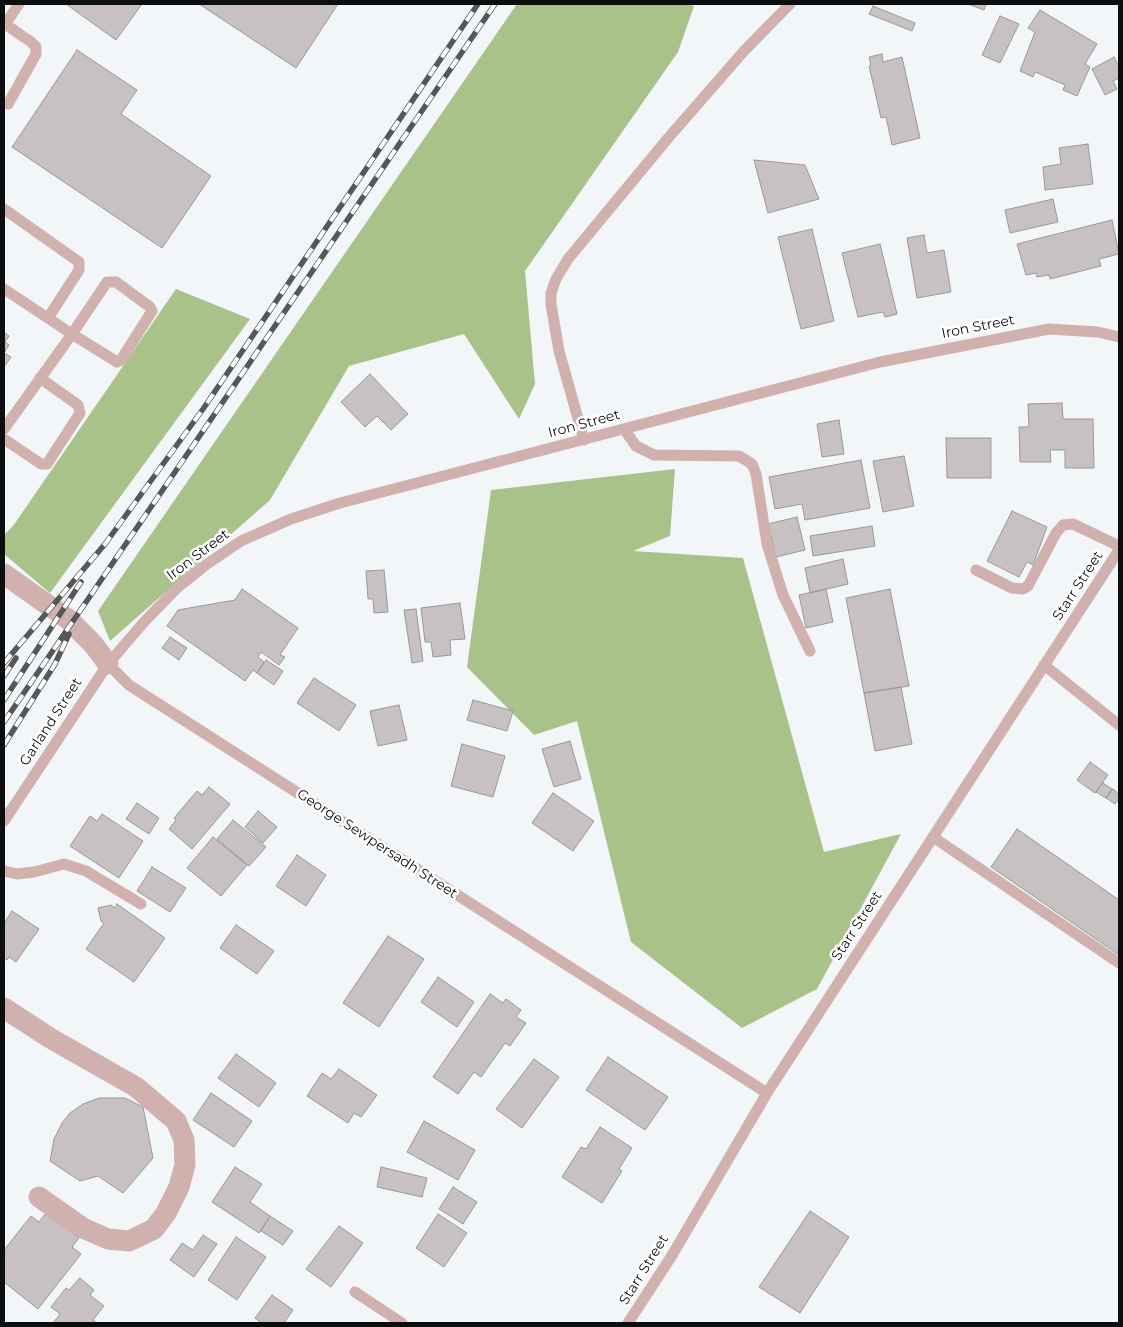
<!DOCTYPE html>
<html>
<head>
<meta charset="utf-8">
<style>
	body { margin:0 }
	#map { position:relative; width:1123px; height:1327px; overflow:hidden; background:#f2f6f9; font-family:Montserrat,sans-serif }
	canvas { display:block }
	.frame { position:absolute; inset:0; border:5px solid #0d0e0f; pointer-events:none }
</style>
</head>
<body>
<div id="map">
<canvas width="1123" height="1327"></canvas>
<div class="frame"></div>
</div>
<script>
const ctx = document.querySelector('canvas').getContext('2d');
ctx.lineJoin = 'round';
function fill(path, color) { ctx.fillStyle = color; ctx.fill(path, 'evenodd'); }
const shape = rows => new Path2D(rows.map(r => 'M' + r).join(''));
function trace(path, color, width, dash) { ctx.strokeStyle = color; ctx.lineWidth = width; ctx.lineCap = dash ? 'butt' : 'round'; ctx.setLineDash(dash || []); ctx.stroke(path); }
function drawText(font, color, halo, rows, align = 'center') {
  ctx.font = font + ' Montserrat,sans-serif'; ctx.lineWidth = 5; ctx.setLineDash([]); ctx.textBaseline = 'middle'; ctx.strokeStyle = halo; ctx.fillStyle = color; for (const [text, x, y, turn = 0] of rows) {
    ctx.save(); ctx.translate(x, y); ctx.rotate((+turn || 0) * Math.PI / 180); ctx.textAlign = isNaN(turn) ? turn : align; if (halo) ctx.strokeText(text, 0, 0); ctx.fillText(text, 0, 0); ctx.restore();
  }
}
fill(shape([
	[517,4,687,4,694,6,678,52,525,271,535,384,519,419,464,334,349,366,270,500,110,641,98,611],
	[176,289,250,319,50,593,4,554,4,535,13,526],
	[675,469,670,536,633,551,743,558,824,852,901,834,817,989,742,1028,631,942,577,721,534,735,467,667,491,490]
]), '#a8c289');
const building = shape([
	[66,4,142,4,116,40,66,4],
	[199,4,338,4,296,68,199,4],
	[968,4,986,4,984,10,968,4],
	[873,6,915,23,912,31,869,14,873,6],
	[1040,10,1097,44,1085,64,1090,67,1077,96,1063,90,1065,85,1035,72,1033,77,1020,71,1035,32,1028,28,1040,10],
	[1000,16,1019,24,1000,63,982,55,1000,16],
	[77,50,137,90,121,114,211,176,162,248,12,147,77,50],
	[882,54,883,62,902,57,920,138,892,145,886,117,881,118,869,66,871,65,869,57,882,54],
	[1114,57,1119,67,1119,78,1113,81,1117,89,1105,95,1092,69,1114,57],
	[1088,144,1093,184,1045,190,1043,167,1061,164,1059,148,1088,144],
	[754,160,805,165,819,199,768,213,754,160],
	[1053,199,1058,222,1010,233,1005,210,1053,199],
	[1112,220,1119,254,1099,259,1101,266,1050,279,1049,275,1037,277,1036,273,1026,275,1017,244,1112,220],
	[812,229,834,321,801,329,778,237,812,229],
	[924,235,927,253,944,250,951,292,917,298,907,238,924,235],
	[880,244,897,314,885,317,883,312,858,317,842,253,880,244],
	[4,332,9,336,5,342,9,345,4,353,11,357,4,367,4,332],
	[370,374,408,414,391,430,377,416,365,427,341,402,370,374],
	[1062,403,1063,419,1093,419,1094,468,1065,468,1065,450,1050,450,1051,462,1020,462,1019,427,1029,427,1028,404,1062,403],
	[839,420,844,454,822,457,817,424,839,420],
	[946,438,991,438,991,478,947,478,946,438],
	[904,456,914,506,883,512,873,461,904,456],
	[861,460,870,508,805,520,802,504,775,509,769,477,861,460],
	[1012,511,1047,527,1033,565,1027,562,1019,577,987,561,1012,511],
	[797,517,805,550,776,557,768,524,797,517],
	[872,526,875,546,813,556,810,536,872,526],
	[843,559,848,584,810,593,805,568,843,559],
	[384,570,388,612,374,613,373,599,368,599,366,571,384,570],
	[242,589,298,628,280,655,285,657,279,665,261,652,258,657,264,662,257,673,253,670,245,681,167,626,178,610,235,600,242,589],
	[826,589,833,622,806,628,799,595,826,589],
	[890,589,909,686,864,693,846,598,890,589],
	[460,603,465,639,450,640,451,655,433,657,431,642,425,642,421,608,460,603],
	[416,609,423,661,412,663,404,610,416,609],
	[170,637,187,648,179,660,162,648,170,637],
	[266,660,283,671,274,685,257,673,266,660],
	[314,678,356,705,339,731,297,703,314,678],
	[901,687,912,744,875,751,864,693,901,687],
	[473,700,513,711,507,731,467,720,473,700],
	[399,705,407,740,378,746,370,711,399,705],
	[570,741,581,779,554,787,542,749,570,741],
	[462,744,505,756,493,797,451,786,462,744],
	[1090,762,1108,775,1095,793,1077,780,1090,762],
	[1103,783,1112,789,1106,798,1096,792,1103,783],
	[209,787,230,804,192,849,169,829,176,820,174,818,197,791,202,795,209,787],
	[1113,789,1119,794,1119,799,1115,804,1106,798,1113,789],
	[553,793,594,821,573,851,532,823,553,793],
	[137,803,159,818,149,834,126,819,137,803],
	[258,811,277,827,263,843,245,827,258,811],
	[102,814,143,841,119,878,70,846,90,816,97,821,102,814],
	[233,820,266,847,249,866,217,839,233,820],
	[1017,829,1119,900,1119,955,991,867,1017,829],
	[213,837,247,865,221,896,187,868,213,837],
	[297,855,326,875,306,906,276,886,297,855],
	[152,867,186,888,170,912,137,891,152,867],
	[117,904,165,938,134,982,86,949,104,923,101,921,98,908,111,905,115,908,117,904],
	[12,911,39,929,16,962,9,957,7,960,4,958,4,923,12,911],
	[236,925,274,951,257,974,220,948,236,925],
	[388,936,424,959,379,1027,343,1003,388,936],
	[438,977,474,1002,457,1027,421,1002,438,977],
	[490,994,503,1003,506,999,521,1010,516,1017,526,1023,510,1046,505,1043,481,1077,474,1072,458,1094,433,1077,490,994],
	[236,1054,276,1083,259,1107,218,1078,236,1054],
	[608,1057,668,1097,645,1130,586,1090,608,1057],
	[534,1059,559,1077,522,1128,496,1109,534,1059],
	[339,1069,377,1095,361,1117,354,1113,348,1123,307,1096,322,1073,331,1079,339,1069],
	[211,1093,252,1121,234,1147,193,1120,211,1093],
	[99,1098,125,1098,143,1107,153,1158,123,1193,98,1176,80,1181,50,1161,54,1139,62,1123,70,1113,83,1104,99,1098],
	[424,1121,475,1150,458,1180,407,1152,424,1121],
	[600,1127,632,1148,619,1169,622,1171,602,1203,562,1177,581,1147,586,1149,600,1127],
	[235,1167,262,1184,250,1202,270,1216,259,1233,212,1202,235,1167],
	[381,1167,427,1178,422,1197,377,1187,381,1167],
	[453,1187,477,1202,463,1224,439,1209,453,1187],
	[810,1211,849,1237,800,1313,759,1287,810,1211],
	[46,1213,79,1238,72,1247,81,1254,38,1309,4,1282,4,1250,31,1216,39,1222,46,1213],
	[438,1214,467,1233,444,1267,416,1248,438,1214],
	[270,1216,293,1231,283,1245,261,1231,270,1216],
	[339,1226,363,1243,331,1287,306,1269,339,1226],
	[203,1235,217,1244,194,1277,170,1260,182,1243,193,1250,203,1235],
	[236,1237,266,1257,237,1300,208,1280,236,1237],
	[80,1278,94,1290,90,1295,104,1306,93,1320,97,1323,53,1323,60,1314,51,1307,66,1288,69,1290,80,1278],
	[272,1295,293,1310,284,1323,262,1323,255,1318,272,1295]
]);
fill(building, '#c7c1c1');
trace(building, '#9c9797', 1);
trace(shape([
	[5,24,31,42,36,47,36,54,8,104],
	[4,26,19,4],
	[4,209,79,262,79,270,48,318],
	[4,289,72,334,117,362,121,360,152,311,150,307,116,282,107,282,72,334,4,429],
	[624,429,636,446,654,455,739,456,752,464,756,474,767,544,783,595,810,651],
	[4,439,41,464,47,464,80,413,78,405,40,378],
	[584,440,559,351,551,304,551,293,556,279,568,259,669,137,744,51,790,4],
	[976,570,1012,588,1023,589,1028,586,1056,533,1063,525,1073,524,1119,546],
	[108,664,129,685,767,1093],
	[1044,665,1119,725],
	[4,821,108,664,144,622,177,588,207,564,241,541,291,519,340,503,880,362,1049,329,1098,332,1119,337],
	[933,837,1119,963],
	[4,871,17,874,34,872,64,864,86,871,141,904],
	[355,1292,402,1323],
	[628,1323,671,1257,767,1093,1119,550]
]), '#d0b1ae', 11);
trace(shape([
	[4,574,68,619,93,644,108,664],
	[4,1008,50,1038,136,1087,176,1121,184,1140,185,1165,179,1187,166,1213,154,1229,129,1241,108,1239,83,1228,39,1197]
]), '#d0b1ae', 21);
const rail = shape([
	[4,663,105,544,203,409,478,4],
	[4,676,16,658],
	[4,700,81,582],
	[4,722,495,4],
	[4,745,55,664,69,634]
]);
trace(rail, '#555759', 5.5);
trace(rail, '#fff', 4, [11]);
drawText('14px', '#0d0e0f', '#fff', [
	["Iron Street",978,327,-11],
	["Iron Street",584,424,-15],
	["Iron Street",198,555,-37],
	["Starr Street",1078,586,-57],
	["Garland Street",51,722,-57],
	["George Sewpersadh Street",377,844,33],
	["Starr Street",857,926,-57],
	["Starr Street",644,1270,-58]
]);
</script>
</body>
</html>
